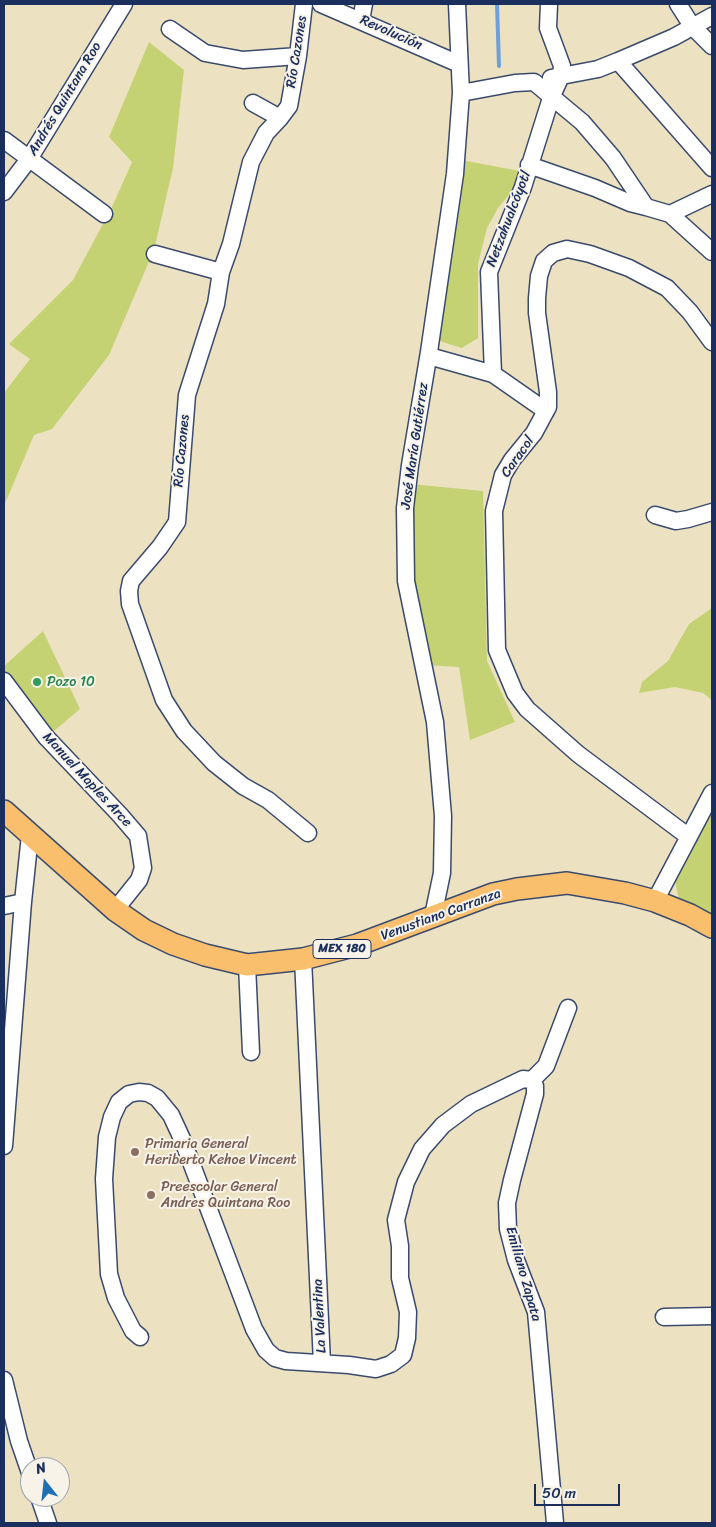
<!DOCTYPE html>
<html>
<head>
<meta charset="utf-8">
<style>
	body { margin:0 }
	#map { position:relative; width:716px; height:1527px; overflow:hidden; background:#ece2c1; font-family:Sriracha,sans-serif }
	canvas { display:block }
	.frame { position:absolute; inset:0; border:5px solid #1b2f5e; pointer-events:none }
	.north { position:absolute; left:20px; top:1457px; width:50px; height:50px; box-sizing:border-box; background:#f7f3e8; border:1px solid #9fa5b1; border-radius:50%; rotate:344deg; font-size:14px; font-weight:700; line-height:20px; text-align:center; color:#1b2f5e }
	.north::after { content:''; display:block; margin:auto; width:18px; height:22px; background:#1f6fb2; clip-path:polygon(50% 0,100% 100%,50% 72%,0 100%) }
	.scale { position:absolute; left:534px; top:1484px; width:86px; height:22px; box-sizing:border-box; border:2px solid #1b2f5e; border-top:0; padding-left:6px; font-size:15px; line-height:18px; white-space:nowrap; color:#1b2f5e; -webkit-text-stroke:4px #f7f3e8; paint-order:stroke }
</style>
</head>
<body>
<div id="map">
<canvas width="716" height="1527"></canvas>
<div class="frame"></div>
<div class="north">N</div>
<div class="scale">50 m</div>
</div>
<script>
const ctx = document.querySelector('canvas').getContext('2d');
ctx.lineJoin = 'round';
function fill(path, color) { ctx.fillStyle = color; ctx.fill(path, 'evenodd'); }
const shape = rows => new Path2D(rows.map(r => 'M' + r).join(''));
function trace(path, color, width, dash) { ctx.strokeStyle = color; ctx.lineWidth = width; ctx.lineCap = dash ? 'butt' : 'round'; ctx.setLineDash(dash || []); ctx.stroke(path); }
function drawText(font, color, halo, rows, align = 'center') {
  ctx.font = font + ' Sriracha,sans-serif'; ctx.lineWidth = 4; ctx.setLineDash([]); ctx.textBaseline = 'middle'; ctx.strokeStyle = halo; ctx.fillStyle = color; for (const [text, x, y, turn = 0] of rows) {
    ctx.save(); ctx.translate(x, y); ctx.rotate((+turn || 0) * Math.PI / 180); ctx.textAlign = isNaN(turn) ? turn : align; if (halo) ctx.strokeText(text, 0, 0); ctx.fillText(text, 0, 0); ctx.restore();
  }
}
fill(shape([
	[149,42,184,70,173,168,154,250,109,355,52,429,34,435,4,506,4,393,30,359,9,344,73,280,112,207,132,162,109,137],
	[461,160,520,171,513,190,498,208,487,228,478,264,478,338,462,348,430,338],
	[411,484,483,491,487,661,515,722,470,740,459,667,424,665,407,510],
	[712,608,712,700,703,693,675,687,639,693,642,682,668,661,689,624],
	[43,631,80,709,47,737,4,679,4,666],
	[712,799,712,915,679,899,673,873]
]), '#c5d274');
trace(shape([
	[497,4,499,66]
]), '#6fa0d9', 4);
const minor = shape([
	[304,4,298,56,289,106,280,118,266,133,251,162,231,244,221,272,216,304,187,395,177,522,160,547,131,581,129,591,130,604,164,700,184,731,214,763,243,786,268,800,308,833],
	[321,4,459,64],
	[678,4,692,26,712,46],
	[361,20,364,4],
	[170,29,205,53,243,60,298,56],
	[618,61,712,168],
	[551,78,598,69,618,61,674,37,712,16],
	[461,93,515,83,534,82,582,122,613,158,646,207,670,214,712,252],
	[253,103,280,118],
	[4,140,104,214],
	[529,165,595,188,630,203,646,207],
	[4,192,29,159,124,4],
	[670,214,712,194],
	[155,254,221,272],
	[429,356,493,374,546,411],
	[493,374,489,272,523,187,551,98,561,76,562,66,548,28,549,4],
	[655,515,676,521,688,519,712,512],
	[4,681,46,737,120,815,138,836,143,868,139,880,115,910],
	[689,837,578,754,527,709,515,693,497,650,494,511,503,475,512,460,534,433,548,407,548,392,537,313,537,298,539,276,544,261,553,253,567,249,590,254,629,268,667,288,690,312,712,342],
	[655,901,712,793],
	[4,906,23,902],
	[433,916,442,873,443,816,435,722,406,581,405,508,410,465,429,352,455,174,461,93,457,4],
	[303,959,322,1363],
	[247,965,251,1052],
	[532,1080,535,1086,535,1094,512,1180,507,1203,508,1229,516,1260,536,1312,555,1523],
	[532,1080,546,1066,568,1008],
	[4,1146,23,902,30,835],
	[664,1317,712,1316],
	[140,1337,133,1331,116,1298,109,1274,104,1179,107,1137,112,1117,119,1102,129,1094,139,1092,148,1093,157,1098,171,1115,183,1141,254,1329,266,1350,275,1358,286,1361,349,1365,376,1369,391,1364,403,1355,407,1338,408,1312,400,1278,400,1246,396,1220,406,1182,422,1149,443,1125,471,1104,523,1079,532,1080],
	[4,1380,19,1441,30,1473],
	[39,1497,48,1523]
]);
const major = shape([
	[4,811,115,910,144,930,173,944,205,955,247,965,303,959,357,945,493,894,517,889,567,883,625,893,655,901,690,915,712,927]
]);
trace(minor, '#3a4a6d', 19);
trace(major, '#3a4a6d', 24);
trace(minor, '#fff', 16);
trace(major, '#f9bf6d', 21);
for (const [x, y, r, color] of [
	[37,682,5,"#2e9e5b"],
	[135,1152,5,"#8d6e63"],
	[151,1195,5,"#8d6e63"]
]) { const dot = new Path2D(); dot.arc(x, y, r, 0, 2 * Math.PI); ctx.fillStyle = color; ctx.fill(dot); trace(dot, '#f7f3e8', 2); }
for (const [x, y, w] of [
	[342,949,58]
]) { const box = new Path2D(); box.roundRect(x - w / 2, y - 9.5, w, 19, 4); ctx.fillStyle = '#f7f3e8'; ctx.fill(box); trace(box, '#1b2f5e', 1); }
drawText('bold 12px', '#1b2f5e', null, [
	["MEX 180",342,949]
]);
drawText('14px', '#1b2f5e', '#f7f3e8', [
	["Revolución",391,33,24],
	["Río Cazones",297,52,-81],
	["Andrés Quintana Roo",65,99,-59],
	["Netzahualcóyotl",509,219,-69],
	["José María Gutiérrez",415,446,-82],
	["Río Cazones",182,451,-85],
	["Caracol",518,457,-55],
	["Manuel Maples Arce",87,780,47],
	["Venustiano Carranza",441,915,-20],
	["Emiliano Zapata",523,1274,74],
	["La Valentina",320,1316,-93]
]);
drawText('14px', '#27864d', '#f7f3e8', [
	["Pozo 10",47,682]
], 'left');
drawText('14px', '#785e54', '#f7f3e8', [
	["Primaria General",145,1144],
	["Heriberto Kehoe Vincent",145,1160],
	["Preescolar General",161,1187],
	["Andres Quintana Roo",161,1203]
], 'left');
</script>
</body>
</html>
